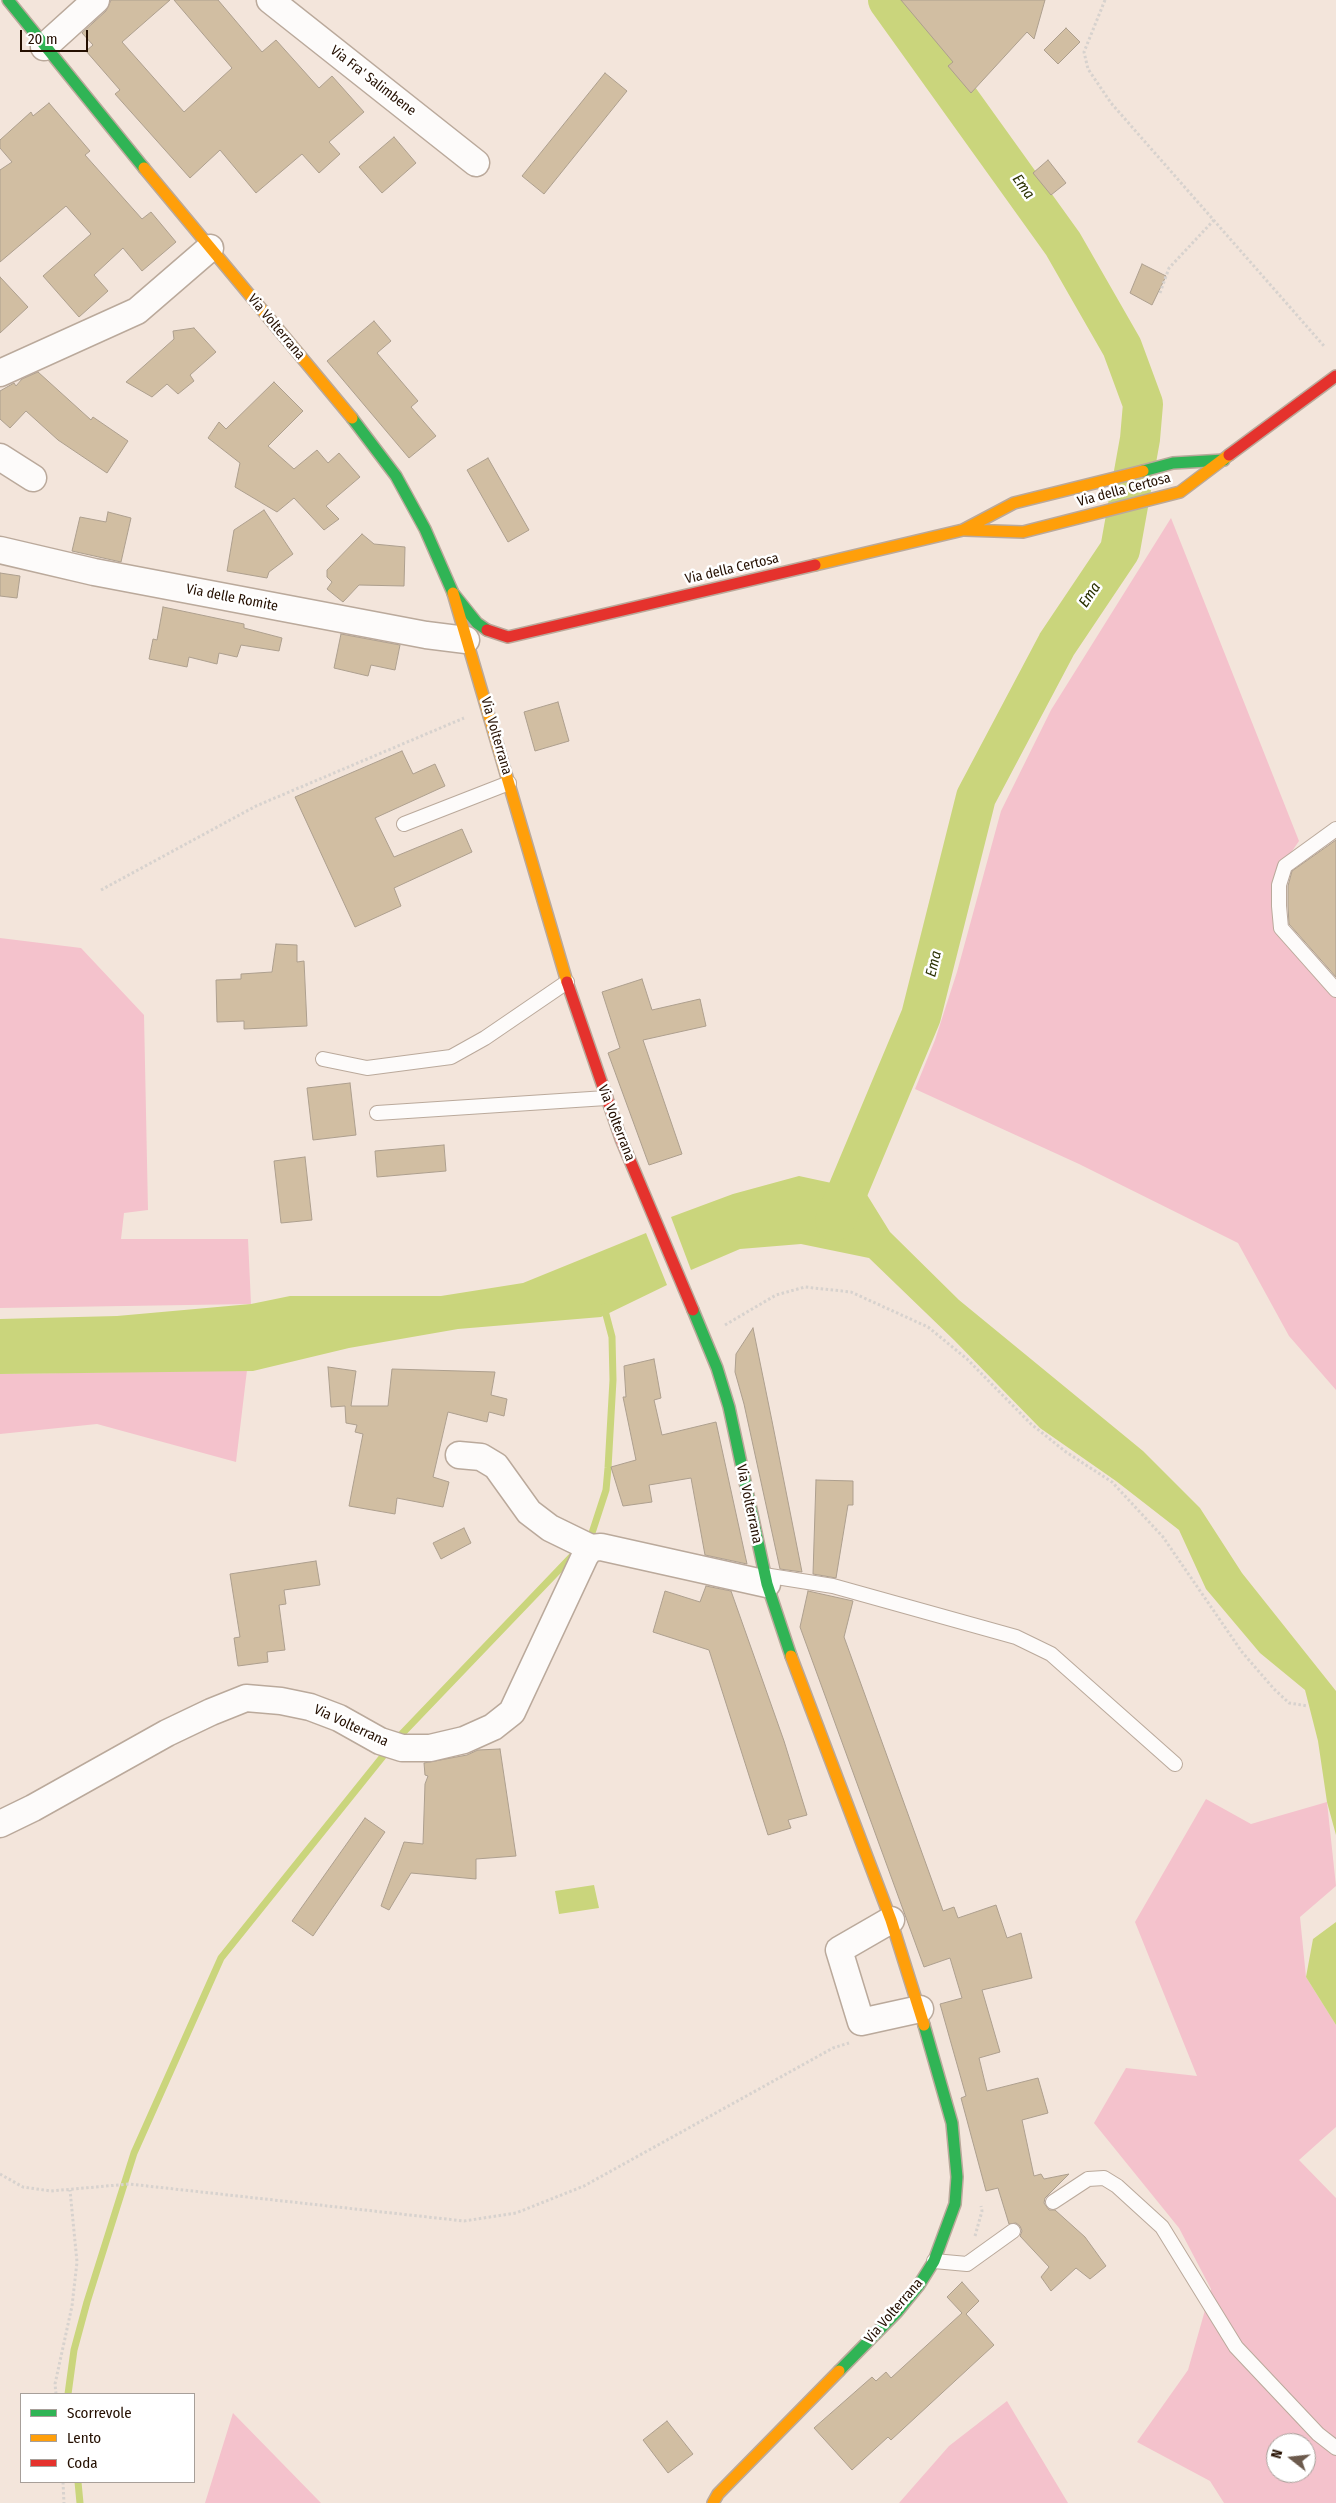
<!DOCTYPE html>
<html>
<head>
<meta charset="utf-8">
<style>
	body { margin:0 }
	#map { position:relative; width:1336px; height:2503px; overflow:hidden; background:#f3e5db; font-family:"Fira Sans Condensed",sans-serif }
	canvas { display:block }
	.legend { position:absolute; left:20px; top:2393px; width:175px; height:90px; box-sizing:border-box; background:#fff; border:1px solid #a79f99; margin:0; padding:6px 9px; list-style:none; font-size:15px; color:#240f00 }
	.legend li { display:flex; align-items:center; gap:10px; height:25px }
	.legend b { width:25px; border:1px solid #a79f99 }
	.north { position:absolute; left:1266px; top:2433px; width:50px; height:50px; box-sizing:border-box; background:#fff; border:1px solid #a79f99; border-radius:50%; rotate:286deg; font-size:14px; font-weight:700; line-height:20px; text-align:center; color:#240f00 }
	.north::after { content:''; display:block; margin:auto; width:18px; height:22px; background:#6c5a4d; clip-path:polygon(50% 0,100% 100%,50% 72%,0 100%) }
	.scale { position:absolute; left:20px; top:30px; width:68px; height:22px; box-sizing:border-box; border:2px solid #240f00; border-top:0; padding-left:6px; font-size:15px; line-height:18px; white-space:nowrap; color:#240f00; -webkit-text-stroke:4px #fff; paint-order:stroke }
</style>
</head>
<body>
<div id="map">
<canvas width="1336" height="2503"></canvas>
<ul class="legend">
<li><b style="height:6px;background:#30b455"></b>Scorrevole</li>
<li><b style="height:6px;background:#ff9f0a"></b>Lento</li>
<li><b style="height:6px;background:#e5322d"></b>Coda</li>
</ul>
<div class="north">N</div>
<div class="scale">20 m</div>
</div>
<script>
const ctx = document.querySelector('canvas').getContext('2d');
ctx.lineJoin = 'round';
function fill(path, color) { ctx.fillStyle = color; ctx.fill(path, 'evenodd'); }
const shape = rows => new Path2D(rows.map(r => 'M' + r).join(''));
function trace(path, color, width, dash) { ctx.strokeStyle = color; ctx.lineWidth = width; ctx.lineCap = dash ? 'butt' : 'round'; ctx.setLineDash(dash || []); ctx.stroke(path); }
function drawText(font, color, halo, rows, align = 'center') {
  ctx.font = font + ' "Fira Sans Condensed",sans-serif'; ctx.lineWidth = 5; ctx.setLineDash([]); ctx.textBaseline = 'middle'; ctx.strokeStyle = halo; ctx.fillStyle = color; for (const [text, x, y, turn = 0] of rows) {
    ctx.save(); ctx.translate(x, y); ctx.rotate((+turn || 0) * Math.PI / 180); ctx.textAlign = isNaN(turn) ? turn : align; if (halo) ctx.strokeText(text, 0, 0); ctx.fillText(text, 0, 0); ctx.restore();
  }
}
fill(shape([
	[1171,518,1299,841,1275,876,1273,924,1336,996,1336,1390,1289,1336,1238,1243,1079,1164,915,1089,935,1040,957,972,1001,811,1051,710],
	[0,938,81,948,144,1015,148,1210,124,1213,121,1239,248,1239,251,1304,0,1308],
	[247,1370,236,1462,97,1424,0,1434,0,1374],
	[1206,1799,1251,1824,1327,1802,1336,1886,1300,1917,1306,1977,1336,2025,1336,2127,1299,2160,1336,2198,1336,2503,1224,2503,1210,2481,1137,2442,1188,2370,1211,2289,1179,2228,1094,2123,1126,2068,1197,2076,1135,1922],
	[1276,2443,1306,2443,1306,2473,1276,2473],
	[1007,2401,1068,2503,899,2503,949,2446],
	[233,2413,321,2503,205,2503]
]), '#f4c2cc');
fill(shape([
	[799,1176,864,1190,890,1232,959,1300,1143,1451,1200,1508,1242,1573,1336,1691,1336,1835,1327,1802,1318,1741,1305,1690,1260,1653,1206,1589,1179,1530,1116,1481,1040,1428,954,1340,869,1258,801,1244,740,1249,691,1270,671,1217,733,1194],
	[646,1233,667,1285,601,1317,458,1329,349,1348,253,1371,0,1374,0,1319,117,1316,251,1304,290,1296,441,1296,523,1283],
	[594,1885,599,1908,559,1914,555,1891],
	[1336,1922,1336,2025,1306,1977,1313,1939]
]), '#cad57c');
trace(shape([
	[587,1541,591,1536,606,1490,608,1468,613,1380,612,1337,604,1307],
	[395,1741,576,1552],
	[68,2394,74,2350,87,2302,134,2153,221,1958,388,1750],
	[78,2482,80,2503]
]), '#cad57c', 7);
trace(shape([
	[835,1221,921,1016,976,797,1057,644,1120,550,1140,439,1143,404,1122,347,1063,244,888,0]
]), '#cad57c', 40);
const building = shape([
	[111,0,170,0,122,42,184,112,232,68,174,0,218,0,262,52,276,40,319,88,332,76,364,112,329,142,340,154,319,173,302,154,256,193,220,150,190,178,115,94,120,90,86,51,93,45,82,33,106,11,111,0],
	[901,0,1045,0,1034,39,1027,32,971,93,948,66,953,62,901,0],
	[1066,28,1080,42,1058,64,1044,50,1066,28],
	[605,73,627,91,544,194,522,176,605,73],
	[49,103,90,151,85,155,142,219,151,212,176,242,142,271,123,248,94,275,108,291,79,317,43,276,91,234,66,206,0,262,0,170,12,162,0,148,0,140,31,112,33,116,49,103],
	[394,137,416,163,382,193,359,167,394,137],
	[1048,160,1066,183,1051,195,1033,173,1048,160],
	[1142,264,1166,276,1152,305,1130,293,1142,264],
	[0,277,28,307,0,333,0,277],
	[374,321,391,341,377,353,418,401,411,407,436,436,409,458,327,361,374,321],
	[194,328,216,352,190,375,194,381,178,394,167,384,152,397,126,382,174,339,173,331,194,328],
	[38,372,91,420,93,417,128,441,107,473,58,440,26,411,10,428,0,419,0,391,14,383,16,386,22,379,38,372],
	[274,382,303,411,268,446,294,469,317,450,328,463,339,453,360,477,326,506,339,519,324,530,294,498,277,512,235,487,240,463,208,438,219,422,226,429,274,382],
	[488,458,529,530,508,542,467,470,488,458],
	[264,510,293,554,269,572,267,578,227,571,234,530,264,510],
	[108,512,131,518,121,562,72,551,80,517,106,522,108,512],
	[362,534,374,544,405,547,404,586,359,585,343,602,327,589,332,582,327,577,327,570,362,534],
	[0,573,20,576,17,598,0,596,0,573],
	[163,607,244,624,244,628,282,638,279,651,241,645,237,657,219,653,217,664,189,657,187,667,149,659,153,639,157,640,163,607],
	[341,634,400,645,395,670,371,665,368,676,334,668,341,634],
	[558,702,569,741,535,751,524,712,558,702],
	[402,751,413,774,435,764,445,786,375,818,394,857,462,829,472,852,394,888,401,906,355,927,295,797,402,751],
	[1336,840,1336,977,1289,924,1288,906,1288,886,1292,871,1336,840],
	[276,944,297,945,297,962,304,961,307,1026,244,1029,244,1021,217,1022,216,980,241,979,241,974,272,972,276,944],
	[642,979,652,1010,700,999,706,1026,643,1040,682,1154,649,1165,608,1053,620,1048,602,992,642,979],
	[350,1083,356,1135,313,1140,307,1088,350,1083],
	[444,1145,446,1171,377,1177,375,1151,444,1145],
	[305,1157,312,1220,281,1223,274,1161,305,1157],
	[753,1328,772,1421,802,1572,780,1569,744,1404,735,1372,736,1354,753,1328],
	[654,1359,661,1398,654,1400,662,1435,716,1422,747,1564,705,1555,691,1478,649,1485,652,1502,623,1506,611,1467,636,1460,623,1397,626,1397,624,1366,654,1359],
	[328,1367,356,1371,351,1406,388,1406,392,1369,495,1372,491,1395,507,1399,504,1416,489,1412,487,1422,448,1412,433,1477,449,1482,443,1507,397,1498,395,1514,349,1506,363,1434,355,1432,357,1425,346,1423,345,1406,331,1407,328,1367],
	[816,1480,853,1481,853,1505,848,1505,836,1578,813,1574,816,1480],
	[464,1528,471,1543,441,1559,433,1543,464,1528],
	[316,1561,320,1585,284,1590,286,1604,279,1605,285,1650,267,1652,268,1662,238,1666,234,1638,240,1637,230,1574,316,1561],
	[706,1586,731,1591,784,1741,807,1815,788,1820,791,1828,768,1835,709,1650,653,1632,665,1591,700,1602,706,1586],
	[808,1591,853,1601,844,1637,943,1911,954,1907,958,1918,996,1905,1007,1938,1021,1933,1032,1978,982,1990,1000,2052,979,2058,987,2091,1038,2078,1048,2113,1022,2120,1034,2176,1041,2174,1044,2179,1069,2174,1045,2198,1044,2203,1049,2210,1055,2210,1085,2237,1106,2266,1090,2279,1076,2268,1051,2291,1041,2277,1049,2267,1020,2236,1022,2231,1020,2226,1016,2223,1009,2224,998,2188,986,2191,961,2098,966,2096,940,2004,962,1998,950,1958,924,1967,800,1627,808,1591],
	[500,1749,516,1856,476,1859,476,1879,411,1873,389,1910,381,1906,404,1842,423,1844,425,1784,428,1776,425,1775,424,1763,467,1755,478,1750,500,1749],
	[365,1818,385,1832,313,1936,292,1921,365,1818],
	[962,2282,979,2301,966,2314,994,2345,891,2440,888,2437,852,2470,814,2428,872,2377,876,2381,886,2372,891,2378,962,2313,947,2297,962,2282],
	[667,2421,693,2454,668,2473,643,2440,667,2421]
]);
fill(building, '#d1bea2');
trace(building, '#ad9f8e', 1);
const lane = shape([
	[404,824,509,783],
	[1336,829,1285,866,1279,885,1279,906,1281,928,1336,990],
	[323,1059,367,1068,451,1057,485,1038,567,982],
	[377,1113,606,1098],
	[764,1575,833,1586,1016,1637,1051,1654,1175,1764],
	[1053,2202,1088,2179,1104,2178,1117,2186,1162,2227,1236,2347,1318,2434,1336,2448],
	[934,2261,967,2264,1013,2231]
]);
const street = shape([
	[270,0,476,163],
	[44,47,96,0],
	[0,373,137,311,210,248],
	[0,457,33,478],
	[0,550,94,572,426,635,466,640],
	[459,1455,481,1457,496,1466,529,1512,550,1528,591,1548],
	[0,1824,33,1808,167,1733,211,1712,246,1698,281,1701,310,1707,339,1718,380,1741,402,1748,430,1748,464,1740,493,1727,512,1712,585,1556,591,1548,601,1547,767,1584],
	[891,1920,839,1950,861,2022,920,2009]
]);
const fast = shape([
	[8,0,144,168],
	[352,418,396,476,425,529,453,593,477,623,487,630],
	[1143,471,1173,463,1224,460],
	[693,1310,717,1368,729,1407,767,1584,791,1656],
	[839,2371,897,2312,919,2285,934,2261,955,2204,957,2177,952,2123,924,2025]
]);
const slow = shape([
	[144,168,352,418],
	[965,530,1023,532,1180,492,1229,455],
	[815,565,963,530,1014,503,1143,471],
	[453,593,567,982],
	[791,1656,891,1920,924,2025],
	[713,2503,718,2494,839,2371]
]);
const jam = shape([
	[1229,455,1336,376],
	[487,630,508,637,815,565],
	[567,982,621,1139,693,1310]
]);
trace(lane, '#baa99b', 16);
trace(street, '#baa99b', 29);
trace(fast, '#baa99b', 14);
trace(slow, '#baa99b', 14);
trace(jam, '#baa99b', 14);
trace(shape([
	[1105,0,1084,52,1088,69,1111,103,1324,346],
	[1160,293,1169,268,1214,220],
	[101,890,256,806,464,718],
	[725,1325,776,1295,805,1287,851,1292,928,1327,967,1359,1031,1424,1066,1452,1112,1482,1163,1537,1242,1652,1274,1689,1289,1703,1308,1706],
	[0,2174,23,2187,51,2191,129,2184,464,2221,516,2213,584,2186,833,2048,849,2043],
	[975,2236,982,2211,981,2206],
	[56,2394,55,2384,72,2306,77,2262,70,2190],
	[63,2482,64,2503]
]), '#d7d2ce', 3, [2.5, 2.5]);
trace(lane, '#fdfbfa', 14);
trace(street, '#fdfbfa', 26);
trace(fast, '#30b455', 11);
trace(slow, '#ff9f0a', 11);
trace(jam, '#e5322d', 11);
drawText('14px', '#240f00', '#fff', [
	["Via Fra' Salimbene",373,81,38],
	["Via Volterrana",276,327,50],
	["Via della Certosa",1124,490,-15],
	["Via della Certosa",732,569,-13],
	["Via delle Romite",232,598,11],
	["Via Volterrana",496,736,74],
	["Via Volterrana",616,1123,69],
	["Via Volterrana",749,1504,78],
	["Via Volterrana",351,1726,25],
	["Via Volterrana",894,2311,-49]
]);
drawText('italic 15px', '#2a3100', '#fff', [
	["Ema",1023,187,54],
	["Ema",1090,595,-56],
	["Ema",934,964,-76]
]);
</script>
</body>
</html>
